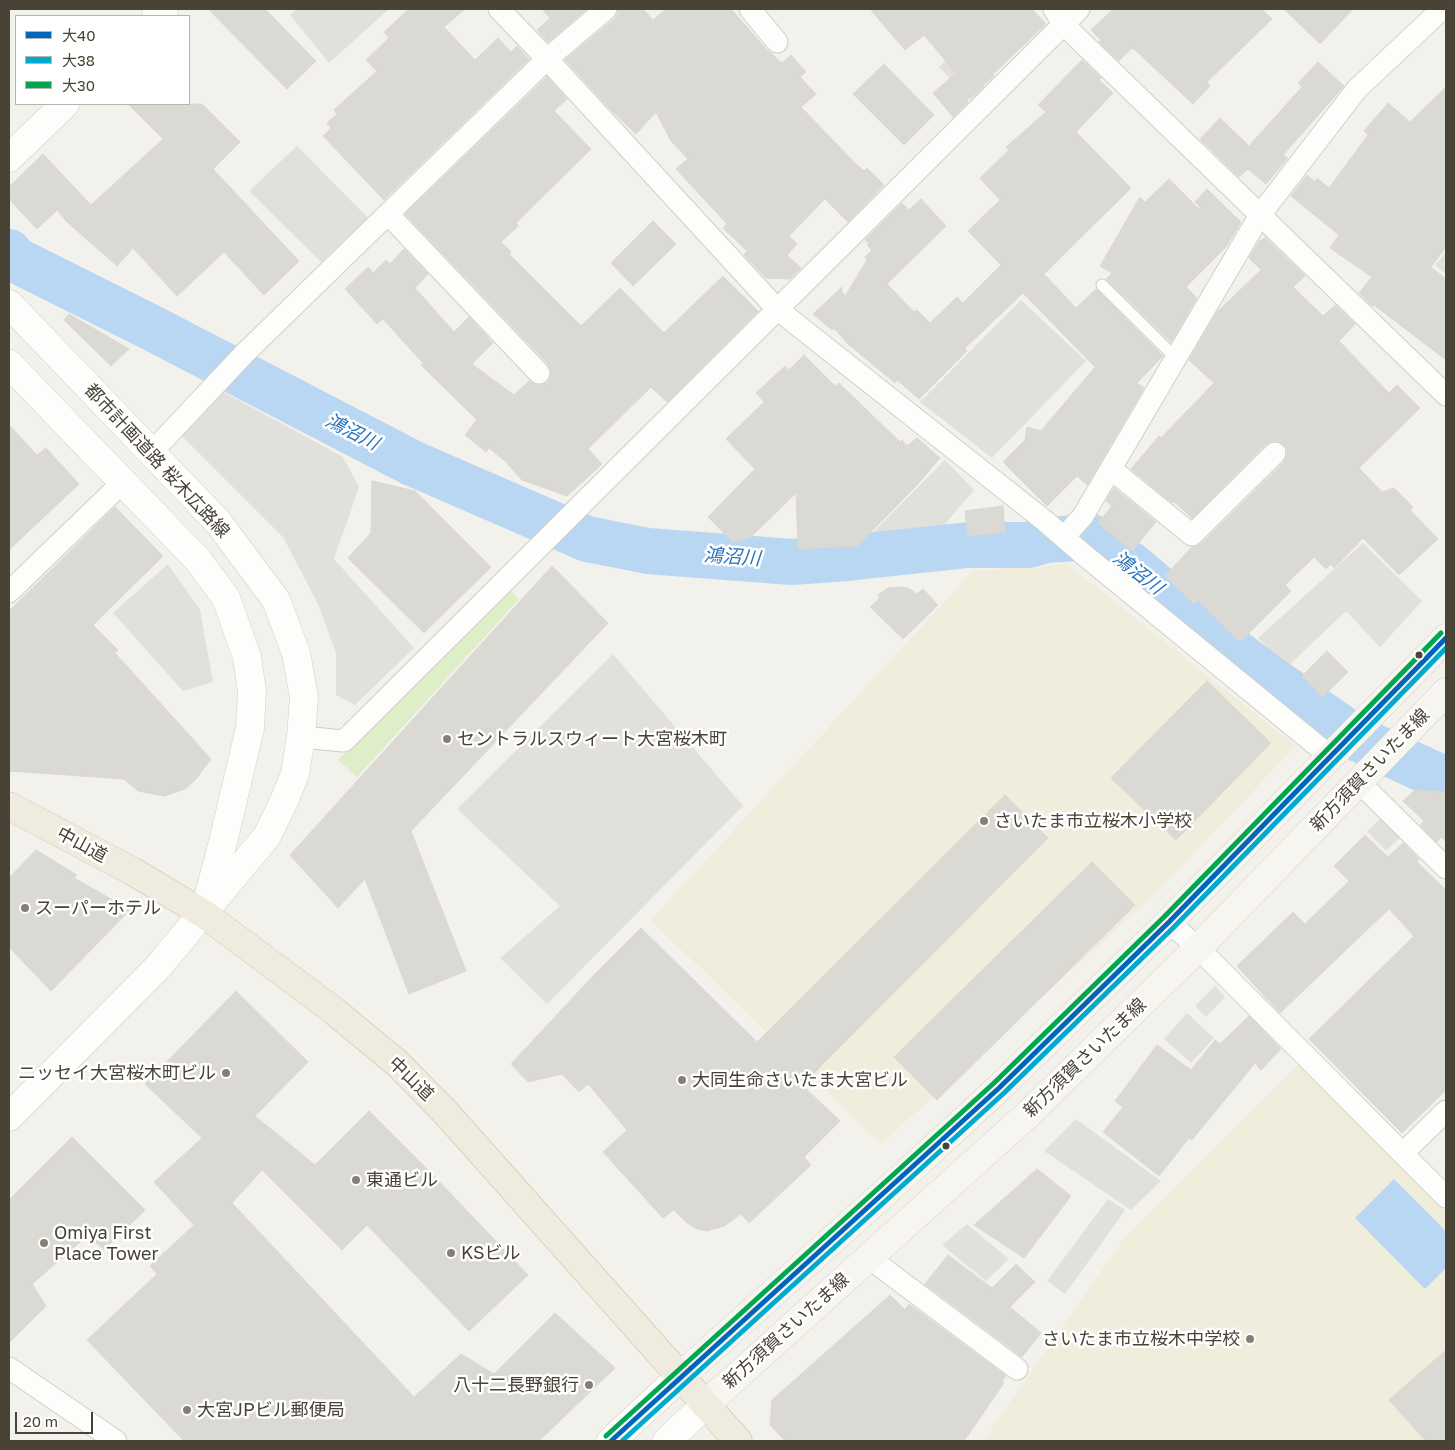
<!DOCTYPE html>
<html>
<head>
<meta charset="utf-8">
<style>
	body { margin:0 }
	#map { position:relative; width:1455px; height:1450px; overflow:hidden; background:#f2f1eb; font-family:"Golos Text","Noto Sans JP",sans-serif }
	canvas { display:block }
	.frame { position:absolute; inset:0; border:10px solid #494336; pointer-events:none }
	.legend { position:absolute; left:15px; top:15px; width:175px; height:90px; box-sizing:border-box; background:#fff; border:1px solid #b6b4af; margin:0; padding:6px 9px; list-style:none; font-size:15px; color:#494336 }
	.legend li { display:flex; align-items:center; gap:10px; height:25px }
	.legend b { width:25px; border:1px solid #b6b4af }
	.scale { position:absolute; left:15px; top:1412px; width:78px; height:22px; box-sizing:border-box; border:2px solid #494336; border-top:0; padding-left:6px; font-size:15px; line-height:18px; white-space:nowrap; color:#494336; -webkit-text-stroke:4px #fff; paint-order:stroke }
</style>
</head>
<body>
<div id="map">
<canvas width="1455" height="1450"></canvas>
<div class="frame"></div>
<ul class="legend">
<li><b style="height:6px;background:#0065bd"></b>大40</li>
<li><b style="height:6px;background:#00a9ce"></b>大38</li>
<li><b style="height:6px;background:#00a651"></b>大30</li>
</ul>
<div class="scale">20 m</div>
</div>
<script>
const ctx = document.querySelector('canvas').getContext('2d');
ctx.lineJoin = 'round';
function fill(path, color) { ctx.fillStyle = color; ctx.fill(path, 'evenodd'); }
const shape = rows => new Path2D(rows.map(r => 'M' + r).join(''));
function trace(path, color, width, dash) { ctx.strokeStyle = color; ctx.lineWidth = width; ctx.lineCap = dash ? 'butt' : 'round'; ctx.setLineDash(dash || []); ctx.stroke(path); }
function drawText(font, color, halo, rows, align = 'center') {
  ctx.font = font + ' "Golos Text","Noto Sans JP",sans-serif'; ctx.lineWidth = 5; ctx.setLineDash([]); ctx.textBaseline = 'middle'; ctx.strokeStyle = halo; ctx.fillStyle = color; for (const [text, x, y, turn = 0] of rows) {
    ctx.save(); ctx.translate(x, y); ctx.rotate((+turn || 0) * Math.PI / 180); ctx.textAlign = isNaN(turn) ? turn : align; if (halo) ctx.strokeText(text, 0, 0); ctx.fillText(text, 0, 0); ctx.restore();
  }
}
fill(shape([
	[1067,564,1296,746,1154,895,881,1144,651,920,973,571],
	[1301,1062,1446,1211,1446,1441,983,1441,1125,1237]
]), '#f0eddd');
fill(shape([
	[509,589,519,599,357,777,338,760]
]), '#ddeec9');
fill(shape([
	[296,9,389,9,329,63,290,15],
	[953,54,987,89,974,102,939,67],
	[297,146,368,218,321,262,249,191],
	[1446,252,1446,274,1435,265],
	[1021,300,1086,361,992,458,920,402],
	[222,391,343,457,359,487,334,559,414,648,355,705,336,695,336,653,319,606,283,537,182,436],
	[945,460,974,490,934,537,866,539],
	[1363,543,1422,601,1380,647,1346,611,1287,667,1258,638],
	[168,564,200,610,213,682,183,691,113,613],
	[613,654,743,806,547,1004,500,958,560,906,457,809],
	[1381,818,1400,838,1386,851,1367,831],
	[1215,986,1225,997,1206,1017,1195,1006],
	[1187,1013,1214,1038,1191,1063,1164,1039],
	[1076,1119,1161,1181,1131,1210,1044,1151],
	[1108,1199,1125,1210,1065,1294,1047,1281],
	[967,1224,1009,1259,986,1281,942,1245]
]), '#e1e0da');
fill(shape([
	[1394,1179,1446,1231,1446,1268,1425,1289,1355,1218]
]), '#b9d7f2');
trace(shape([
	[9,252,14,259,150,327,412,463,587,539,648,551,792,562,847,558,968,545,1028,545,1047,540,1091,537,1131,565,1218,639,1267,676,1356,738,1446,780]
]), '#b9d7f2', 46);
const building = shape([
	[208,9,265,9,316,61,287,89,208,9],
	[409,9,465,9,444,27,475,60,498,38,511,52,517,46,529,59,384,200,323,136,331,128,327,123,337,114,334,110,377,71,366,60,389,38,384,32,409,9],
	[542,9,587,9,548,42,537,30,550,18,542,9],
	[618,9,643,9,653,20,666,9,731,9,767,50,782,63,791,55,806,72,800,77,816,94,801,107,855,163,864,171,867,168,884,185,848,222,825,199,789,236,797,244,787,255,801,268,790,279,766,278,744,255,747,251,723,228,727,224,676,169,688,159,671,141,656,112,636,134,611,110,565,60,614,19,618,14,618,9],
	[870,9,1032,9,1046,24,993,74,994,76,967,100,968,102,953,117,933,93,956,73,924,35,905,50,870,9],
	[1113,9,1262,9,1272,19,1207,82,1210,86,1193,104,1135,50,1132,48,1119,61,1099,42,1101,40,1091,30,1113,9],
	[1284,9,1353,9,1320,44,1284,9],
	[1082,60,1101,78,1099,80,1113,93,1076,132,1131,188,1044,274,1076,308,1096,289,1163,356,1137,383,1144,388,1087,485,1077,476,1047,506,1003,462,1025,440,1027,427,1041,431,1095,367,1023,293,964,349,967,351,919,399,897,380,895,383,848,344,834,328,832,330,813,314,842,287,842,292,845,296,867,260,865,257,872,250,867,245,869,243,865,240,902,203,909,210,921,199,946,226,887,284,914,312,917,310,930,323,957,297,963,303,1001,265,968,231,1000,200,980,178,1009,150,1006,147,1046,112,1038,105,1082,60],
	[1318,62,1344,86,1283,155,1288,158,1266,184,1248,169,1239,177,1200,139,1220,118,1249,146,1302,87,1298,83,1318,62],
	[884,64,934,115,904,145,853,94,884,64],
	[547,77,567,99,554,111,591,149,516,223,518,226,501,242,511,252,509,254,581,326,620,288,664,333,723,276,758,311,667,402,651,387,588,449,602,464,567,496,522,480,506,462,489,448,486,452,465,435,477,420,421,365,423,363,383,319,377,324,345,289,368,267,373,273,386,260,390,264,404,249,428,274,415,288,454,332,469,317,493,343,472,364,514,395,529,381,536,385,542,385,548,382,551,376,551,371,548,364,405,214,547,77],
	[1446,87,1446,247,1431,267,1446,279,1446,360,1374,305,1372,306,1359,293,1372,277,1330,248,1339,235,1291,196,1307,175,1315,182,1317,178,1329,188,1368,135,1364,131,1388,103,1410,122,1446,87],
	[128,104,202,104,240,142,213,169,299,261,264,295,224,252,177,296,133,248,117,266,66,221,57,210,37,229,9,199,9,187,43,154,91,205,163,139,128,104],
	[1169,179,1199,209,1200,207,1195,202,1207,189,1241,222,1226,247,1186,287,1197,298,1171,342,1106,279,1112,273,1100,266,1140,197,1145,202,1169,179],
	[653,221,676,244,633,286,611,263,653,221],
	[1265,237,1305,276,1293,287,1323,316,1335,305,1355,324,1339,341,1389,393,1397,385,1420,408,1359,468,1382,492,1394,488,1413,507,1410,510,1438,539,1399,575,1363,538,1334,568,1331,564,1326,569,1314,557,1285,585,1291,591,1240,642,1198,600,1194,604,1165,576,1192,547,1201,544,1284,462,1287,456,1287,449,1284,445,1278,441,1271,441,1266,444,1192,518,1173,501,1172,503,1131,469,1159,436,1161,438,1214,383,1189,360,1217,312,1261,270,1249,258,1260,240,1261,241,1265,237],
	[69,314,129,349,111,366,64,320,69,314],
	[804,355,835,386,839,383,900,442,902,440,907,446,917,438,940,458,916,486,857,546,798,549,796,493,751,537,733,542,708,517,755,469,726,439,764,402,756,393,785,366,789,370,804,355],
	[9,425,37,455,46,448,79,484,9,550,9,425],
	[372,481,415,491,491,567,424,633,348,558,371,533,372,481],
	[1114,488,1156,522,1132,551,1098,523,1112,506,1106,501,1114,488],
	[1003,506,1005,532,968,536,965,511,1003,506],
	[115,507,163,556,93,625,118,650,115,653,211,759,196,779,185,789,164,796,138,791,124,779,9,771,9,611,115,507],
	[552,566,608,623,411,831,466,971,409,994,365,879,338,908,290,855,552,566],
	[898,587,908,588,917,594,923,589,938,605,903,639,870,607,879,599,879,594,888,588,898,587],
	[1327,651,1348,672,1323,697,1302,676,1327,651],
	[1207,681,1271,743,1176,840,1111,778,1207,681],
	[1415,790,1446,792,1446,842,1441,837,1437,842,1420,825,1424,821,1403,801,1415,790],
	[1005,795,1048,838,802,1085,840,1121,804,1157,811,1165,749,1223,741,1214,724,1226,707,1231,697,1229,686,1222,674,1210,663,1218,603,1152,627,1130,588,1084,579,1092,562,1074,528,1082,511,1064,593,976,641,928,757,1042,1005,795],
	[1365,835,1388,857,1403,843,1419,859,1417,862,1446,890,1446,1090,1402,1133,1309,1039,1414,936,1389,909,1280,1013,1237,966,1293,912,1305,924,1349,881,1334,866,1365,835],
	[36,850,77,875,74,878,130,910,51,991,9,947,9,878,36,850],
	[1092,862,1135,905,937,1100,894,1057,1092,862],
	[236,991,308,1062,255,1116,315,1165,369,1111,433,1175,528,1275,469,1331,367,1225,342,1250,262,1170,232,1203,414,1397,461,1354,494,1374,555,1313,615,1368,539,1441,184,1441,87,1340,157,1274,150,1266,194,1225,154,1182,202,1138,145,1084,236,991],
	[1249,1016,1281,1049,1261,1070,1255,1063,1192,1140,1189,1138,1159,1176,1103,1132,1123,1107,1115,1101,1157,1045,1191,1070,1215,1040,1220,1044,1249,1016],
	[72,1137,145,1210,104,1250,88,1235,32,1284,46,1306,9,1343,9,1200,72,1137],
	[1037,1169,1071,1196,1024,1258,974,1225,1037,1169],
	[948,1255,992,1288,1016,1264,1035,1282,1010,1307,1041,1333,1022,1357,925,1284,948,1255],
	[890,1295,905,1310,909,1304,1006,1376,1002,1381,1004,1383,964,1441,785,1441,770,1425,772,1400,890,1295],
	[1446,1350,1446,1441,1426,1441,1389,1400,1446,1350]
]);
fill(building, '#dbd9d3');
trace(building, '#dad8d1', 1);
const service = shape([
	[1102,285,1176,358]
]);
const minor = shape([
	[499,9,547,59,777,309,1045,521,1083,554,1331,757],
	[750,9,777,42],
	[1054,9,1063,24,1446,395],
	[388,214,539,373],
	[151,453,244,354,547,59,606,9],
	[1111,469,1192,535,1275,453],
	[1064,537,1083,516,1260,215,1357,89,1442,9],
	[9,592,123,482],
	[301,737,344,741,1079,9],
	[1359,782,1446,868],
	[1169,922,1198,948,1446,1197],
	[1403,1153,1446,1111],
	[868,1257,1017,1369],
	[9,1368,116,1441]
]);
const tertiary = shape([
	[156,16,164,9],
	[9,158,65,104],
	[9,304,218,522,276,600,296,653,304,697,301,737,295,774,284,801,267,836,158,967,9,1117],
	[9,364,198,560,226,598,247,657,252,691,250,728,223,842,207,902],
	[611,1441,680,1377],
	[667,1441,705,1405]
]);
const secondary = shape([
	[680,1377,921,1160,999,1088,1169,922,1446,638],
	[705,1405,1026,1116,1198,948,1446,692]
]);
const trunk = shape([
	[9,806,132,871,204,914,334,1011,398,1064,446,1113,738,1441]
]);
trace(service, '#d0cec8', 13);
trace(minor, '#d0cec8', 23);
trace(tertiary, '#d0cec8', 29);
trace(secondary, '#d2cfc2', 29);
trace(trunk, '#cbc0a5', 29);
trace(service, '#fdfdfc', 11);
trace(minor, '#fdfdfc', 21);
trace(tertiary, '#fdfdfc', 28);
trace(secondary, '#f7f5ef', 28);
trace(trunk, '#efebde', 28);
trace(shape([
	[611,1441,999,1088,1169,922,1446,638]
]), '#0065bd', 5);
trace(shape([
	[622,1441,1004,1093,1174,927,1446,648]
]), '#00a9ce', 5);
trace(shape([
	[606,1436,994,1083,1164,917,1441,633]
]), '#00a651', 5);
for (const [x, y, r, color] of [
	[1419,655,4.5,"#494336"],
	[447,739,5,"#848075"],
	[984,821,5,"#848075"],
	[25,908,5,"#848075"],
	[226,1073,5,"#848075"],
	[682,1080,5,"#848075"],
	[946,1146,4.5,"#494336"],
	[356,1180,5,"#848075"],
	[44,1243,5,"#848075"],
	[451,1253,5,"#848075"],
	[1250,1339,5,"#848075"],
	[589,1385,5,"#848075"],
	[187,1410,5,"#848075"]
]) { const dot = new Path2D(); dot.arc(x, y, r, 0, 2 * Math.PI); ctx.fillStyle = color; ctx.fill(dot); trace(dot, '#fff', 2); }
drawText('18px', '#494336', '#fff', [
	["都市計画道路 桜木広路線",157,461,47],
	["新方須賀さいたま線",1370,770,-46],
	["中山道",82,845,28],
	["新方須賀さいたま線",1085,1058,-44],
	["中山道",411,1079,44],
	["新方須賀さいたま線",786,1331,-42]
]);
drawText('18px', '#494336', '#fff', [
	["セントラルスウィート大宮桜木町",457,739],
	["さいたま市立桜木小学校",994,821],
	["スーパーホテル",35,908],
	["ニッセイ大宮桜木町ビル",216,1073,"right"],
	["大同生命さいたま大宮ビル",692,1080],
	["東通ビル",366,1180],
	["Omiya First",54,1233],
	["Place Tower",54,1254],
	["KSビル",461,1253],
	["さいたま市立桜木中学校",1240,1339,"right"],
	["八十二長野銀行",579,1385,"right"],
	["大宮JPビル郵便局",197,1410]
], 'left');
drawText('italic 19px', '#2772bc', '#fff', [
	["鴻沼川",352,432,27],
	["鴻沼川",732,557,4],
	["鴻沼川",1138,573,38]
]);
</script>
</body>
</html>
